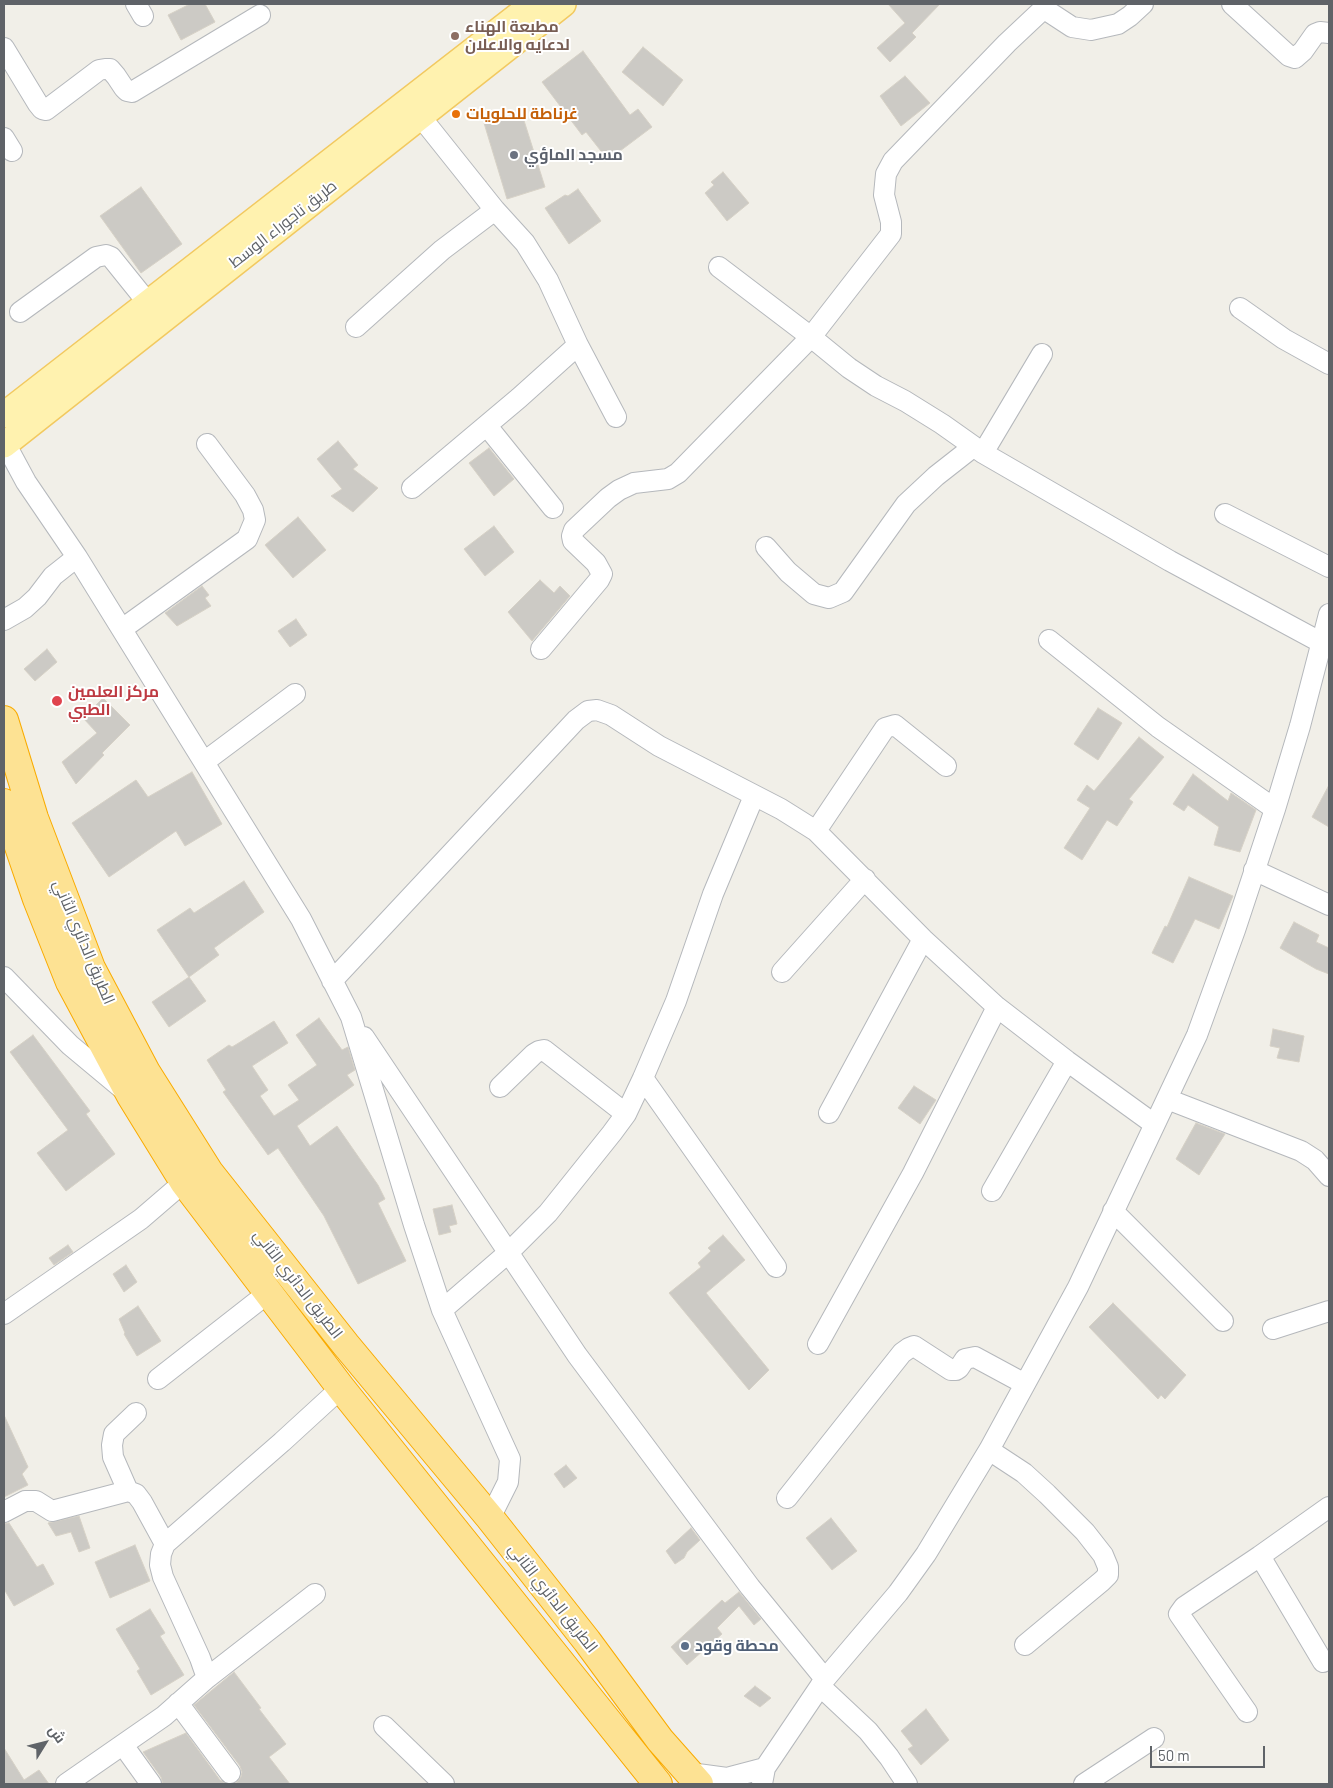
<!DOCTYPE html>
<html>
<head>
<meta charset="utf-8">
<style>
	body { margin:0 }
	#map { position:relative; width:1333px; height:1788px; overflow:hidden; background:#f1efe8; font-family:Barlow,Cairo,sans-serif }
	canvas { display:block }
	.frame { position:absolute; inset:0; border:5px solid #5f6368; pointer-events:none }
	.north { position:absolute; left:20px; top:1718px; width:50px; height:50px; -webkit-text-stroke:4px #fff; paint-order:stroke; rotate:54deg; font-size:14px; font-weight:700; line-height:20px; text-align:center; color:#5f6368 }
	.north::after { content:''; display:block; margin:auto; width:18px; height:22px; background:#5f6368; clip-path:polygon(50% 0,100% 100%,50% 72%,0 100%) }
	.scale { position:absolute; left:1150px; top:1746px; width:115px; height:22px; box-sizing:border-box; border:2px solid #5f6368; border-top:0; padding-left:6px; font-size:15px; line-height:18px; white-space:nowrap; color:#5f6368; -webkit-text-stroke:4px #fff; paint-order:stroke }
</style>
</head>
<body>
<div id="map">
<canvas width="1333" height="1788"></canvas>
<div class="frame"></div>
<div class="north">ش</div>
<div class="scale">50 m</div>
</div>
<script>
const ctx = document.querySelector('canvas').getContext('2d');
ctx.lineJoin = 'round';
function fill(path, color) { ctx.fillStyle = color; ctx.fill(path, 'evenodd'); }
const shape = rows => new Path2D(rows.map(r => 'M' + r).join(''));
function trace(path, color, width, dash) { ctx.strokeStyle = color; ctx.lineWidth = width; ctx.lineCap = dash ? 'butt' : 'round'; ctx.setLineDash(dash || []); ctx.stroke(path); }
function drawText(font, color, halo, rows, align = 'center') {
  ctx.font = font + ' Barlow,Cairo,sans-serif'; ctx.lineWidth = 4; ctx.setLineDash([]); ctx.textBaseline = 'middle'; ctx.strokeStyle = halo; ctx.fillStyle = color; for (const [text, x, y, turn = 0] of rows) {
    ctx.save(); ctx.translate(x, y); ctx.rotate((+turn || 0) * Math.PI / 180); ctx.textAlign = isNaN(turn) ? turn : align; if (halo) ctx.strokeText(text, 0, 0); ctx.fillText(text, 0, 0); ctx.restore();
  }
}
const building = shape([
	[190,4,205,4,215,22,181,40,168,15,190,4],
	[888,4,940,4,912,33,916,37,890,62,877,48,905,23,888,4],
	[643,47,683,80,663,106,622,72,643,47],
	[583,51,630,115,638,109,652,127,608,160,586,132,582,135,542,82,583,51],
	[905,76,930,103,901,126,880,96,905,76],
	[521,111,545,187,507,199,484,123,521,111],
	[723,172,749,203,727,221,705,193,714,185,711,182,723,172],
	[141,187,182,244,141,273,100,216,141,187],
	[578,189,601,221,569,244,545,208,565,195,568,196,578,189],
	[338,441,358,465,353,469,378,488,353,512,331,496,342,489,317,459,338,441],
	[489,448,514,479,494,496,469,463,489,448],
	[298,517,326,550,293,578,265,545,298,517],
	[494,526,514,552,485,576,464,549,494,526],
	[540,580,554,593,560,586,570,596,532,641,508,612,540,580],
	[202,586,209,595,205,598,211,606,177,626,165,613,202,586],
	[296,619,307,635,290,647,278,631,296,619],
	[47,649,57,662,35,681,24,669,47,649],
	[103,698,130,725,102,753,104,755,76,784,62,762,97,733,83,718,103,698],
	[1098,708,1122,723,1098,760,1074,744,1098,708],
	[1139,737,1164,757,1129,799,1133,802,1117,826,1107,820,1082,860,1064,848,1090,808,1077,800,1087,785,1094,791,1139,737],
	[192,772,222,824,185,846,176,831,109,877,72,823,136,780,148,797,192,772],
	[1193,774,1228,801,1231,793,1256,810,1240,852,1214,845,1219,827,1188,805,1184,811,1173,804,1193,774],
	[1329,785,1329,827,1312,817,1329,785],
	[1189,877,1233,896,1219,929,1195,919,1173,963,1152,953,1165,926,1167,927,1189,877],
	[244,881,264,912,214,948,219,955,189,977,157,930,190,908,194,913,244,881],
	[1294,922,1319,935,1316,942,1329,948,1329,974,1316,969,1280,948,1294,922],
	[189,977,206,1001,169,1027,152,1002,189,977],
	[319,1018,342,1050,348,1047,355,1070,347,1075,354,1085,297,1126,310,1146,337,1126,378,1185,385,1199,378,1203,406,1261,358,1284,324,1216,278,1148,268,1155,223,1092,226,1090,207,1060,229,1045,232,1047,237,1044,274,1021,288,1043,252,1066,268,1090,260,1096,274,1116,299,1100,288,1085,317,1065,296,1035,319,1018],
	[1273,1029,1304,1036,1299,1062,1277,1058,1280,1048,1270,1046,1273,1029],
	[33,1035,90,1111,86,1114,115,1154,66,1191,37,1153,68,1130,10,1052,33,1035],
	[914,1086,936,1100,920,1124,898,1108,914,1086],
	[1196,1123,1225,1134,1199,1175,1176,1159,1196,1123],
	[452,1205,457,1224,449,1226,451,1232,439,1235,433,1209,452,1205],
	[723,1235,745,1260,706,1293,769,1370,749,1390,669,1293,701,1267,698,1263,711,1251,708,1248,723,1235],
	[68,1245,73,1252,54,1265,49,1258,68,1245],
	[126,1265,137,1282,124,1292,113,1274,126,1265],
	[1113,1303,1186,1375,1165,1399,1161,1395,1158,1399,1089,1327,1113,1303],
	[138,1306,161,1341,137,1356,124,1334,125,1333,119,1319,138,1306],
	[4,1415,28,1467,22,1474,28,1485,4,1497,4,1415],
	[566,1465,577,1478,564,1488,554,1474,566,1465],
	[79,1516,90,1548,79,1552,71,1532,56,1536,48,1523,79,1516],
	[831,1518,857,1551,832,1570,806,1538,831,1518],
	[9,1523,37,1567,43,1564,54,1584,14,1606,4,1589,4,1524,9,1523],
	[691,1528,700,1540,687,1552,684,1558,675,1564,666,1551,691,1528],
	[135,1545,150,1581,110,1598,95,1562,135,1545],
	[739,1592,761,1619,754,1625,739,1606,717,1628,722,1634,687,1665,671,1647,722,1600,725,1603,739,1592],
	[150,1609,165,1633,160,1636,184,1675,151,1695,137,1671,140,1669,116,1629,150,1609],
	[234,1672,261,1708,259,1709,286,1744,269,1757,290,1784,233,1784,237,1782,241,1777,242,1772,240,1766,194,1705,234,1672],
	[755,1686,771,1698,760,1707,744,1696,755,1686],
	[926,1709,949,1740,921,1765,908,1749,913,1746,901,1731,926,1709],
	[186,1733,220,1780,227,1784,163,1784,161,1777,143,1752,186,1733],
	[4,1748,24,1780,39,1770,49,1784,4,1784,4,1748]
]);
fill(building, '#cccac5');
trace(building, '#d6d1c6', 1);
const minor = shape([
	[136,4,143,16],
	[1232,4,1289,56,1295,58,1303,51,1315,34,1320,32,1329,33],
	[4,48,38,104,42,109,46,110,99,70,105,69,110,69,116,76,124,88,127,91,132,92,260,15],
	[420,116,495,210,525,243,548,280,578,345,616,417],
	[4,138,12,151],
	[719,267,811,337,849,368,876,386,905,401,942,424,983,453,1170,561,1322,643],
	[1240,308,1284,339,1329,364],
	[20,312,96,257,106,255,111,257,148,303],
	[356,327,442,250,495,210],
	[487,426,553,508],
	[5,443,26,482,77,557,301,919,351,1017,414,1225,442,1310,510,1459,508,1482,490,1518],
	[983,453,1042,354],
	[412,488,519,398,578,345],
	[1225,514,1329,567],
	[766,547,788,572,814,594,829,598,843,592,906,504,936,476,973,447],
	[4,620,25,608,37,597,53,576,77,557],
	[122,629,247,539,255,520,253,510,245,495,207,444],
	[1049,640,1158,727,1275,809],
	[541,649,599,580,602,574,596,563,573,541,572,536,574,530,608,498,619,490,634,483,668,479,678,473,811,337,891,234,891,222,884,195,886,174,893,161,1007,43,1040,12,1046,10,1072,27,1091,30,1118,24,1130,16,1143,4],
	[204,762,295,694],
	[816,831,885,728,895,725,946,766],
	[1254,870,1329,905],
	[782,972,865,879],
	[4,977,70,1045,124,1090],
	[332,981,576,720,588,711,597,710,611,715,659,746,781,809,816,831,923,939,997,1007,1067,1061,1154,1124],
	[364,1037,577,1355,750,1587,825,1679],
	[643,1078,776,1267],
	[500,1087,534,1054,539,1051,544,1050,626,1114],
	[1167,1099,1301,1151,1315,1160,1329,1176],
	[829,1113,923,939],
	[992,1191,1067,1061],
	[1113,1211,1223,1321],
	[442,1310,508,1253,548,1213,612,1133,626,1114,643,1078,676,1001,713,894,754,796],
	[4,1314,141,1219,184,1182],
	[1273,1329,1329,1311],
	[818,1344,913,1173,997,1007],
	[158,1379,268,1293],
	[989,1450,1024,1473,1047,1494,1085,1532,1103,1555,1108,1567,1108,1575,1102,1581,1025,1645],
	[128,1491,113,1457,112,1445,114,1434,136,1413],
	[787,1498,902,1353,909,1348,914,1346,951,1370,956,1370,959,1368,965,1359,975,1357,1025,1384],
	[4,1512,25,1501,36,1501,52,1511,128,1491,136,1494,142,1502,165,1544],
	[1323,1662,1260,1556,1329,1507],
	[207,1678,315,1594],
	[820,1686,868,1731,889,1757,907,1784],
	[178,1703,230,1773],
	[1247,1712,1179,1614,1184,1607,1260,1556],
	[384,1726,444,1784],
	[123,1745,151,1784],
	[690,1773,727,1778,765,1768],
	[66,1784,164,1716,207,1678,200,1658,163,1577,160,1565,161,1554,165,1544,282,1442,341,1388],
	[762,1784,765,1768,825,1679,898,1593,926,1554,989,1450,1078,1287,1197,1035,1235,930,1275,809,1300,726,1329,614],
	[1084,1784,1154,1738]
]);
const major = shape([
	[4,415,533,4],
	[4,445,563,4]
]);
const highway = shape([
	[4,720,34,818,91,968,146,1072,209,1172,346,1345,490,1518,587,1641,660,1740,699,1784],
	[4,803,37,899,70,982,131,1096,184,1182,341,1388,658,1784]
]);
trace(minor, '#b5b8bc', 22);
trace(major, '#f2c960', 28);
trace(highway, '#f9ab00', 30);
trace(minor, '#fff', 20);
trace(major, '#fff2af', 25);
trace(highway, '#fde293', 28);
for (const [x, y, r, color] of [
	[455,36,5,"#8d6e63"],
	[456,114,5,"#e8710a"],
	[514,155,5,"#6b7280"],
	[57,701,6,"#e0444e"],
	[685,1646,5,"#5c6f8a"]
]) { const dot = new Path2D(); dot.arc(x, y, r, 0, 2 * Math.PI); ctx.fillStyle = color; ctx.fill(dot); trace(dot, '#fff', 2); }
drawText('bold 16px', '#785e54', '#fff', [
	["مطبعة الهناء",465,27],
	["لدعايه والاعلان",465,45]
], 'left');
drawText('bold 16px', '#c56008', '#fff', [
	["غرناطة للحلويات",466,114]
], 'left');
drawText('bold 16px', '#5b616d', '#fff', [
	["مسجد الماؤي",524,155]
], 'left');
drawText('16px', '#5f6368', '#fff', [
	["طريق تاجوراء الوسط",283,224,-38],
	["الطريق الدائري الثاني",84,942,67],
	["الطريق الدائري الثاني",298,1284,52],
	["الطريق الدائري الثاني",553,1598,52]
]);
drawText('bold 16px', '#be3a42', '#fff', [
	["مركز العلمين",68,692],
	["الطبي",68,710]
], 'left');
drawText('bold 16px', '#4e5e75', '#fff', [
	["محطة وقود",695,1646]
], 'left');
</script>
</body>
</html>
